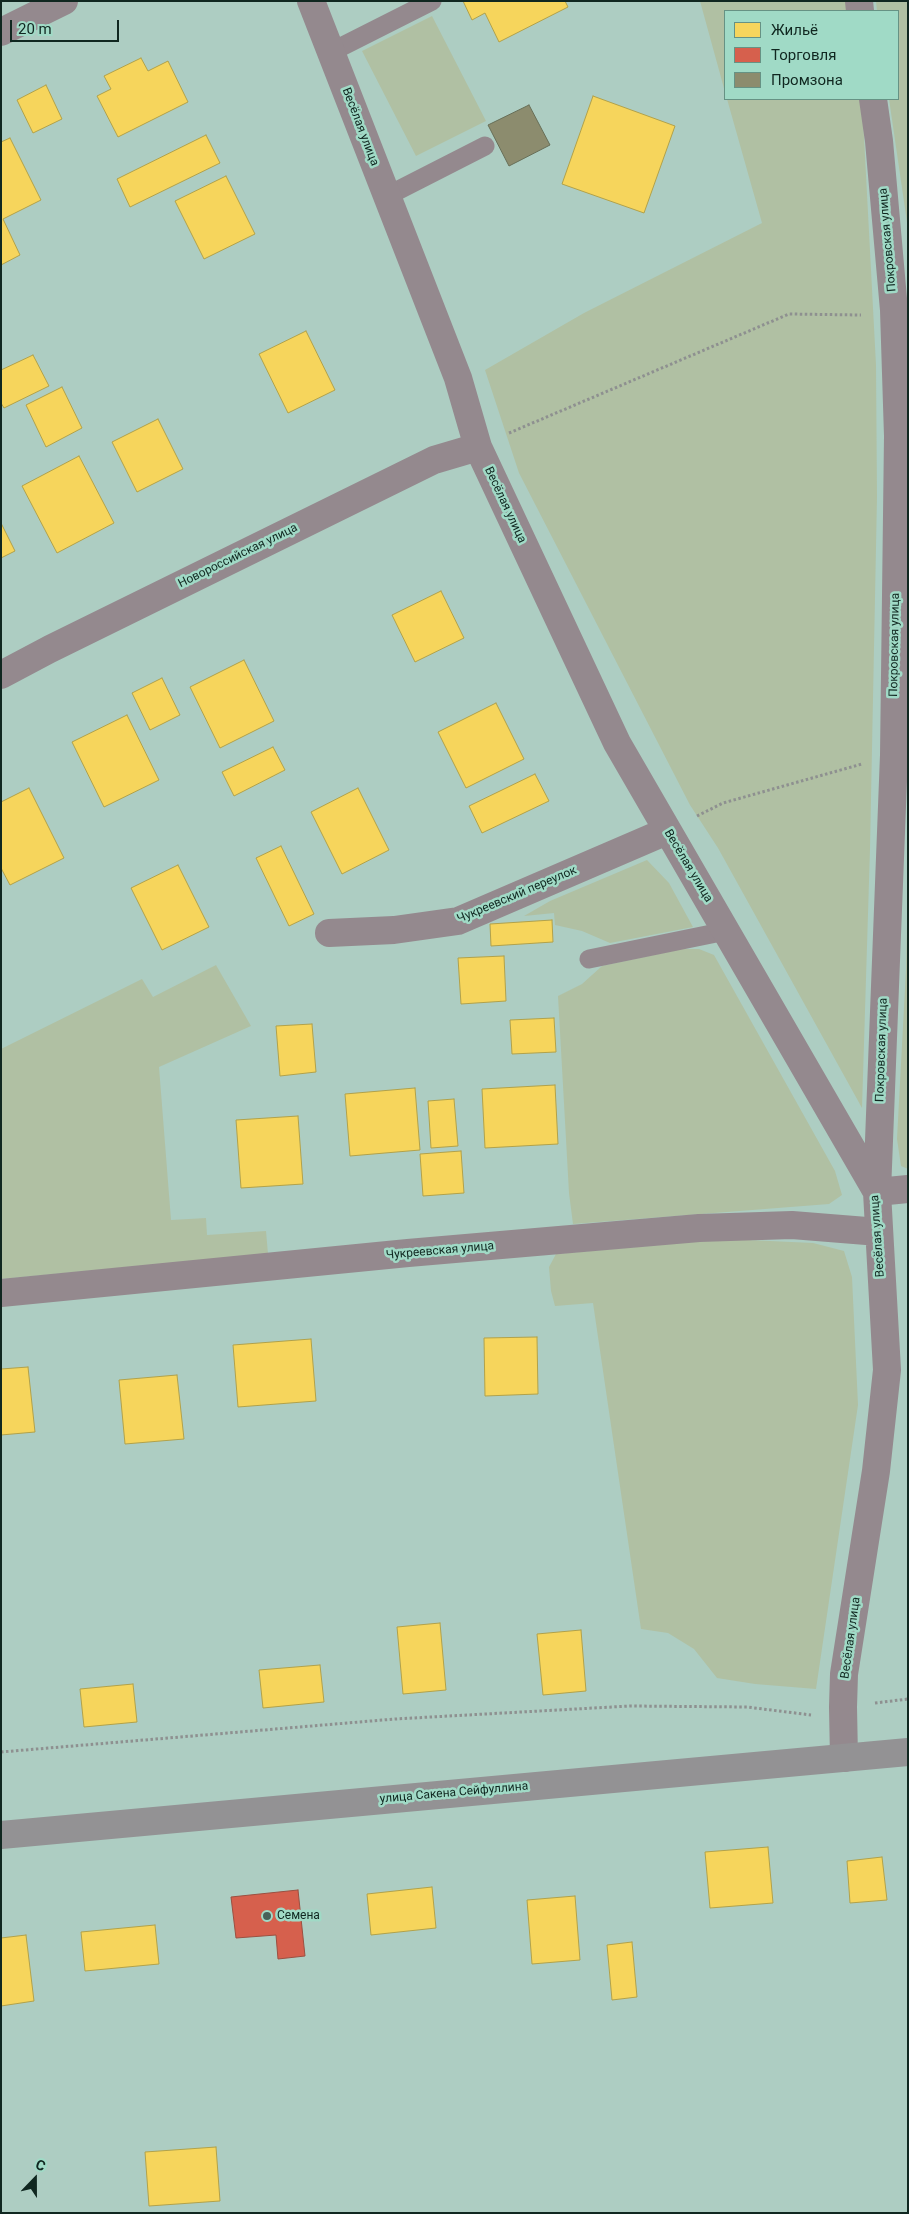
<!DOCTYPE html>
<html>
<head>
<meta charset="utf-8">
<style>
	body { margin:0 }
	#map { position:relative; width:909px; height:2214px; overflow:hidden; background:#adcdc2; font-family:Roboto,sans-serif }
	canvas { display:block }
	.frame { position:absolute; inset:0; border:2px solid #102720; pointer-events:none }
	.legend { position:absolute; left:724px; top:10px; width:175px; height:90px; box-sizing:border-box; background:#a0dac6; border:1px solid #669284; margin:0; padding:6px 9px; list-style:none; font-size:15px; color:#102720 }
	.legend li { display:flex; align-items:center; gap:10px; height:25px }
	.legend b { width:25px; border:1px solid #669284 }
	.north { position:absolute; left:10px; top:2154px; width:50px; height:50px; -webkit-text-stroke:4px #a0dac6; paint-order:stroke; rotate:22deg; font-size:14px; font-weight:700; line-height:20px; text-align:center; color:#102720 }
	.north::after { content:''; display:block; margin:auto; width:18px; height:22px; background:#102720; clip-path:polygon(50% 0,100% 100%,50% 72%,0 100%) }
	.scale { position:absolute; left:10px; top:20px; width:109px; height:22px; box-sizing:border-box; border:2px solid #102720; border-top:0; padding-left:6px; font-size:15px; line-height:18px; white-space:nowrap; color:#102720; -webkit-text-stroke:4px #a0dac6; paint-order:stroke }
</style>
</head>
<body>
<div id="map">
<canvas width="909" height="2214"></canvas>
<div class="frame"></div>
<ul class="legend">
<li><b style="height:14px;background:#f6d55c"></b>Жильё</li>
<li><b style="height:14px;background:#d6604d"></b>Торговля</li>
<li><b style="height:14px;background:#8c8c6e"></b>Промзона</li>
</ul>
<div class="north">С</div>
<div class="scale">20 m</div>
</div>
<script>
const ctx = document.querySelector('canvas').getContext('2d');
ctx.lineJoin = 'round';
function fill(path, color) { ctx.fillStyle = color; ctx.fill(path, 'evenodd'); }
const shape = rows => new Path2D(rows.map(r => 'M' + r).join(''));
function trace(path, color, width, dash) { ctx.strokeStyle = color; ctx.lineWidth = width; ctx.lineCap = dash ? 'butt' : 'round'; ctx.setLineDash(dash || []); ctx.stroke(path); }
function drawText(font, color, halo, rows, align = 'center') {
  ctx.font = font + ' Roboto,sans-serif'; ctx.lineWidth = 5; ctx.setLineDash([]); ctx.textBaseline = 'middle'; ctx.strokeStyle = halo; ctx.fillStyle = color; for (const [text, x, y, turn = 0] of rows) {
    ctx.save(); ctx.translate(x, y); ctx.rotate((+turn || 0) * Math.PI / 180); ctx.textAlign = isNaN(turn) ? turn : align; if (halo) ctx.strokeText(text, 0, 0); ctx.fillText(text, 0, 0); ctx.restore();
  }
}
fill(shape([
	[700,1,846,1,847,11,725,11,725,92],
	[876,1,908,1,908,229,889,99,898,99,898,11,877,11],
	[432,16,486,121,416,156,362,51],
	[727,99,862,99,876,365,877,497,870,849,862,1108,718,848,690,805,519,473,485,370,584,313,762,223],
	[647,860,669,883,693,927,610,943,582,931,555,925,554,913,524,916,550,901],
	[908,881,908,1169,901,1166,897,1139,906,970],
	[681,949,699,949,714,955,835,1171,842,1195,829,1204,573,1224,569,1193,558,996,582,984,602,966],
	[216,965,251,1026,159,1067,171,1220,206,1218,207,1235,266,1231,268,1254,1,1279,1,1049,142,979,153,997],
	[727,1239,813,1243,844,1251,852,1277,858,1405,816,1689,755,1684,717,1678,694,1649,668,1633,641,1629,593,1303,555,1306,551,1291,549,1267,556,1254]
]), '#b0c0a3');
const homes = shape([
	[463,1,565,1,568,7,499,42,485,13,472,20,463,1],
	[141,58,148,71,168,61,188,102,118,137,97,96,111,89,104,76,141,58],
	[46,85,62,119,33,133,17,100,46,85],
	[593,96,675,126,644,213,562,184,593,96],
	[206,135,220,163,130,207,117,179,206,135],
	[10,138,41,200,3,219,20,255,1,265,1,142,10,138],
	[226,176,255,234,204,259,175,201,226,176],
	[306,331,335,390,288,413,259,354,306,331],
	[33,355,49,386,4,408,1,403,1,370,33,355],
	[62,387,82,428,46,447,26,405,62,387],
	[158,419,183,469,137,492,112,442,158,419],
	[79,456,114,523,57,553,22,486,79,456],
	[1,523,15,551,1,558,1,523],
	[441,591,464,638,415,662,392,615,441,591],
	[244,660,274,721,220,748,190,687,244,660],
	[162,678,180,715,150,730,132,693,162,678],
	[496,703,524,759,466,788,438,732,496,703],
	[127,715,159,780,104,807,72,742,127,715],
	[273,747,285,770,234,796,222,772,273,747],
	[535,774,549,801,482,833,469,806,535,774],
	[29,788,64,858,10,885,1,868,1,802,29,788],
	[358,788,389,850,342,874,311,812,358,788],
	[281,846,314,914,289,926,256,858,281,846],
	[178,865,209,927,162,950,131,888,178,865],
	[552,920,553,942,491,946,490,924,552,920],
	[504,956,506,1001,461,1004,458,958,504,956],
	[554,1018,556,1052,512,1054,510,1020,554,1018],
	[312,1024,316,1072,280,1076,276,1026,312,1024],
	[555,1085,558,1144,485,1148,482,1089,555,1085],
	[415,1088,420,1150,350,1156,345,1094,415,1088],
	[454,1099,458,1146,431,1148,428,1101,454,1099],
	[298,1116,303,1184,241,1188,236,1120,298,1116],
	[461,1151,464,1193,423,1196,420,1154,461,1151],
	[537,1337,538,1394,485,1396,484,1338,537,1337],
	[311,1339,316,1401,238,1407,233,1345,311,1339],
	[28,1367,35,1432,1,1435,1,1369,28,1367],
	[177,1375,184,1439,125,1444,119,1380,177,1375],
	[440,1623,446,1690,403,1694,397,1627,440,1623],
	[581,1630,586,1691,543,1695,537,1634,581,1630],
	[320,1665,324,1702,263,1708,259,1670,320,1665],
	[133,1684,137,1722,84,1727,80,1689,133,1684],
	[768,1847,773,1903,710,1908,705,1852,768,1847],
	[882,1857,887,1900,850,1903,847,1861,882,1857],
	[432,1887,436,1928,371,1935,367,1894,432,1887],
	[575,1896,580,1960,532,1964,527,1900,575,1896],
	[155,1925,159,1964,85,1971,81,1932,155,1925],
	[26,1935,34,2001,1,2006,1,1938,26,1935],
	[632,1942,637,1997,612,2000,607,1945,632,1942],
	[216,2147,220,2201,149,2206,145,2152,216,2147]
]);
fill(homes, '#f6d55c');
trace(homes, '#b1a14a', 1);
const shops = shape([
	[298,1890,305,1956,278,1959,276,1935,236,1938,231,1897,298,1890]
]);
fill(shops, '#d6604d');
trace(shops, '#9b4f40', 1);
const industry = shape([
	[529,105,550,145,509,166,488,125,529,105]
]);
fill(industry, '#8c8c6e');
trace(industry, '#676e57', 1);
trace(shape([
	[509,433,789,314,861,315],
	[697,816,723,803,862,764],
	[875,1703,908,1699],
	[1,1752,395,1719,630,1706,747,1707,811,1715]
]), '#8e9090', 3, [2.5, 2.5]);
trace(shape([
	[331,52,432,1],
	[387,196,485,146],
	[589,959,726,931]
]), '#94898e', 19);
trace(shape([
	[311,1,458,378,478,447,617,743,877,1192,887,1370,876,1471,844,1674,843,1707,844,1758],
	[859,1,860,11],
	[1,32,64,1],
	[873,99,879,141,894,310,898,436,894,755,877,1192,908,1189],
	[1,675,50,649,434,460,478,447],
	[329,933,394,930,458,921,667,831],
	[1,1293,408,1253,699,1228,792,1225,879,1232]
]), '#94898e', 28);
trace(shape([
	[1,1835,908,1752]
]), '#939294', 28);
for (const [x, y, r, color] of [
	[267,1916,5,"#476159"]
]) { const dot = new Path2D(); dot.arc(x, y, r, 0, 2 * Math.PI); ctx.fillStyle = color; ctx.fill(dot); trace(dot, '#a0dac6', 2); }
drawText('12px', '#102720', '#a0dac6', [
	["Весёлая улица",360,127,69],
	["Покровская улица",888,240,-95],
	["Весёлая улица",505,505,65],
	["Новороссийская улица",238,556,-26],
	["Покровская улица",895,645,-89],
	["Весёлая улица",688,866,59],
	["Чукреевский переулок",517,895,-23],
	["Покровская улица",882,1050,-88],
	["Весёлая улица",878,1236,-94],
	["Чукреевская улица",440,1251,-5],
	["Весёлая улица",851,1638,-82],
	["улица Сакена Сейфуллина",454,1793,-5]
]);
drawText('12px', '#102720', '#a0dac6', [
	["Семена",277,1916]
], 'left');
</script>
</body>
</html>
